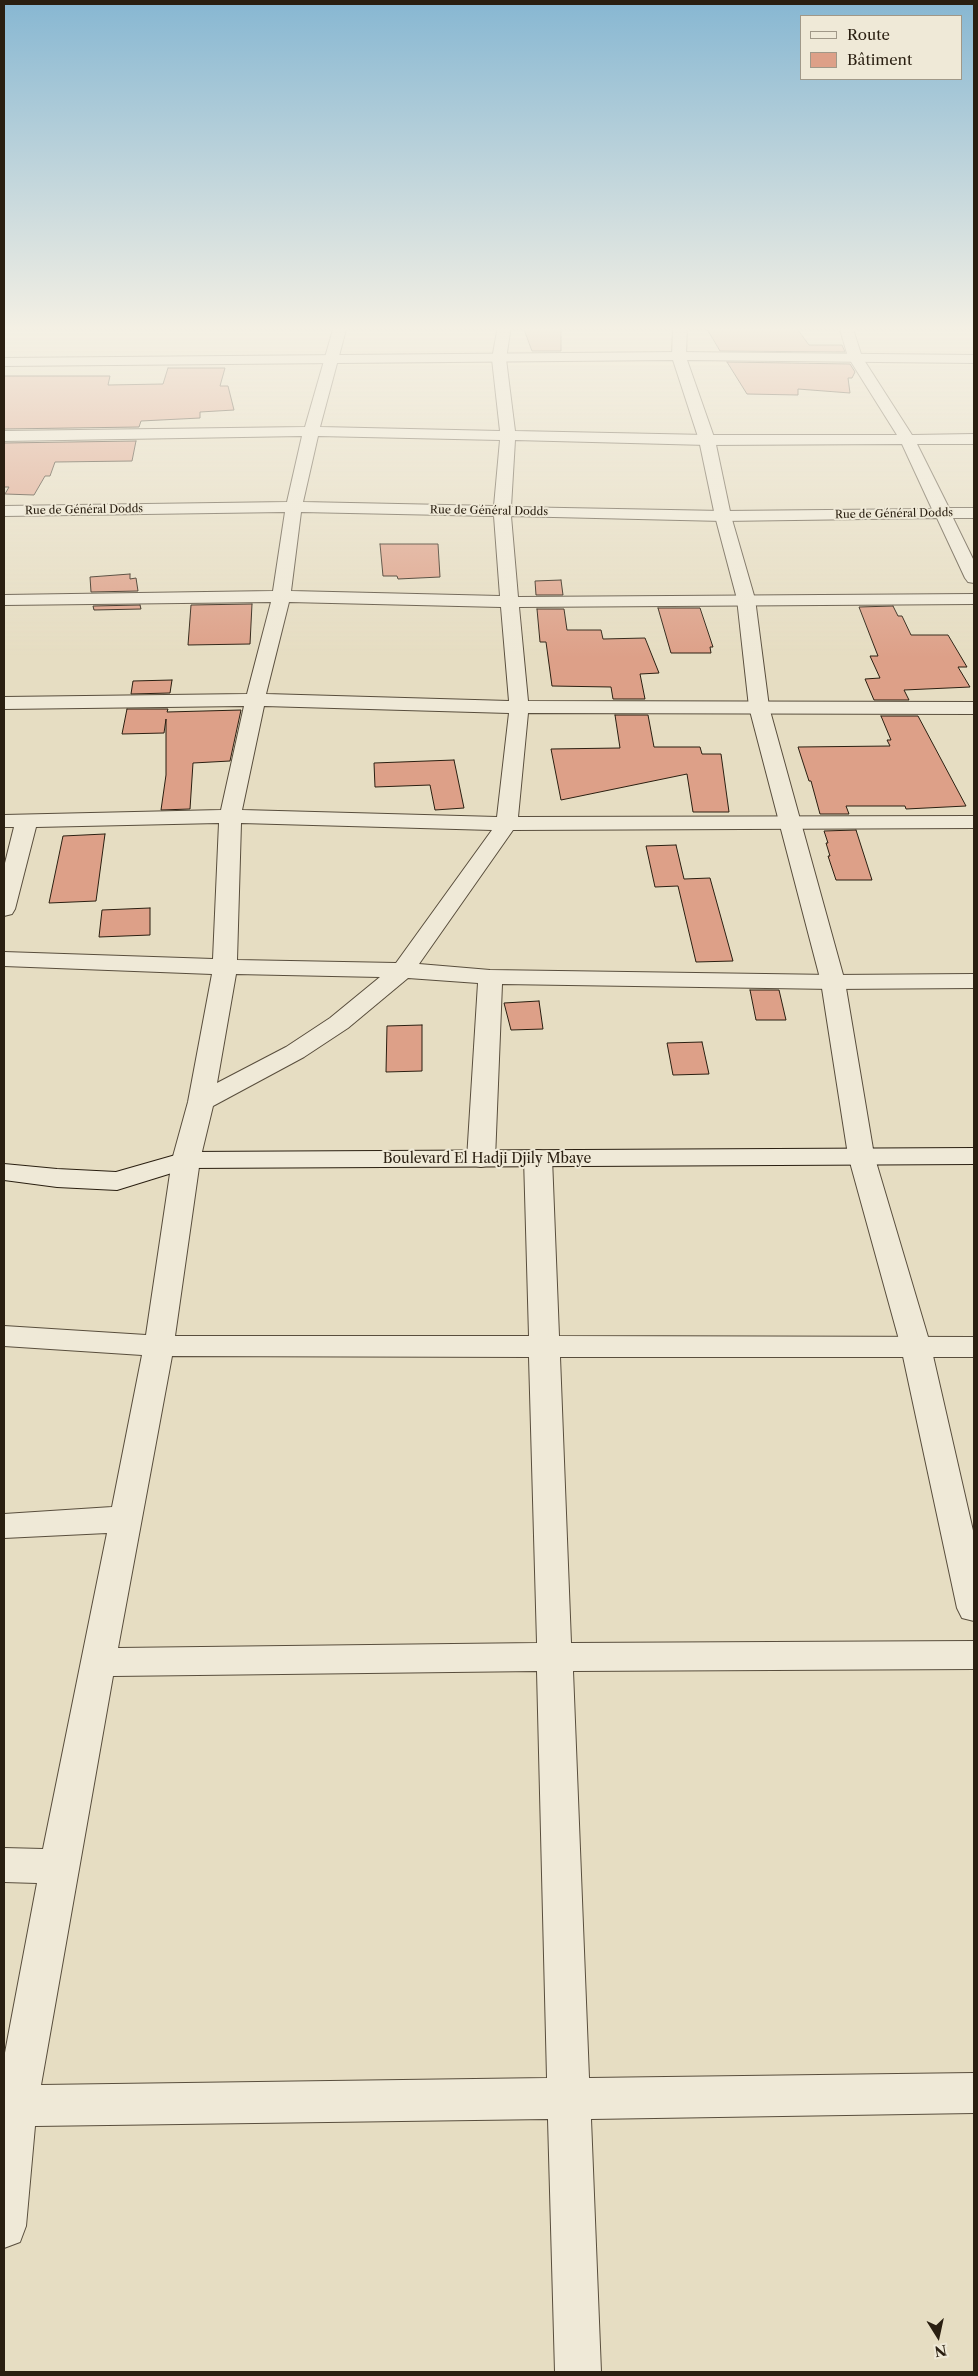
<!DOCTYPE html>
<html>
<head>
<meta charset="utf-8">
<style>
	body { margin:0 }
	#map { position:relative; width:978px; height:2376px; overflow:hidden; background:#e6ddc2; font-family:"Libre Caslon Text",serif }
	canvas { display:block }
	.frame { position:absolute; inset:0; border:5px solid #2a1f11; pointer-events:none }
	.legend { position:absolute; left:800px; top:15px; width:162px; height:65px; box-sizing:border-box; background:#efe9d7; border:1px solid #a09888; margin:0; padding:6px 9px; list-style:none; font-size:15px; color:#2a1f11 }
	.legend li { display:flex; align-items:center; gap:10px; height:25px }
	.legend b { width:25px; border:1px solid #a09888 }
	.north { position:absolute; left:913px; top:2311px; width:50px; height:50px; -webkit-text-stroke:4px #efe9d7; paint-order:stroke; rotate:170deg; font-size:14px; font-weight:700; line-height:20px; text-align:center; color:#2a1f11 }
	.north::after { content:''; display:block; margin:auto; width:18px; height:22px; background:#2a1f11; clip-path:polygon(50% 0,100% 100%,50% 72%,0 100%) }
</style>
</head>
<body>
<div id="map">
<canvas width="978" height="2376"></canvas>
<div class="frame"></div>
<ul class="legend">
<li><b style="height:6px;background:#efe9d7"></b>Route</li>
<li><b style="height:14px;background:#dda088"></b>Bâtiment</li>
</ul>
<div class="north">N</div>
</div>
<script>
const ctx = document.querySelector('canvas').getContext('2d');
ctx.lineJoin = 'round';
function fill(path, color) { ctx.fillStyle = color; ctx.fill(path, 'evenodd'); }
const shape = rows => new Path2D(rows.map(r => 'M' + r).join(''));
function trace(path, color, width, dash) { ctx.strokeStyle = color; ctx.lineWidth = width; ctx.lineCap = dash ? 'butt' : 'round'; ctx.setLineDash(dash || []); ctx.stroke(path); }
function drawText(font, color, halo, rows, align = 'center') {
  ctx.font = font + ' "Libre Caslon Text",serif'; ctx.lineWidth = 4; ctx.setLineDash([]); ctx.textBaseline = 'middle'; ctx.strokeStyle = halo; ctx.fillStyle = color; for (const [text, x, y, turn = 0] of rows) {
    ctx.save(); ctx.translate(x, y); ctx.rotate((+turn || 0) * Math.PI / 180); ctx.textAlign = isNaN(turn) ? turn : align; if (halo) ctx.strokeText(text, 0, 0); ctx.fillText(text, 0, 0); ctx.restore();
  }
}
const building = shape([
	[795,326,809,345,842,345,845,352,720,351,707,329,795,326],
	[523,327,561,327,561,351,532,351,523,327],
	[727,362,850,364,855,372,852,378,848,378,850,393,798,389,798,395,747,394,727,362],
	[168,368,225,368,220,386,228,386,234,410,200,412,200,418,141,421,139,427,4,429,4,376,110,376,108,385,163,384,168,368],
	[136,441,132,461,55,462,50,476,45,476,34,495,5,494,9,487,4,487,4,443,136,441],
	[380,544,438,544,440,577,398,579,397,576,383,576,380,544],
	[130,574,130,579,136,578,138,591,91,592,90,577,130,574],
	[561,580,563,595,536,595,535,581,561,580],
	[252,604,250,644,188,645,191,605,252,604],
	[140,605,141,609,94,610,93,606,140,605],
	[893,606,898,616,902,616,911,635,948,635,967,667,958,667,970,687,904,690,909,700,874,700,865,679,880,678,870,656,878,656,859,607,893,606],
	[658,608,700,608,713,647,710,647,711,653,671,653,658,608],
	[537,609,564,609,567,630,601,630,603,639,645,638,659,673,640,674,645,699,613,699,611,687,552,686,546,642,540,642,537,609],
	[172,680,170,693,131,694,133,681,172,680],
	[127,709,168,709,167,712,241,710,230,761,193,763,190,809,161,810,166,775,166,719,164,733,122,734,127,709],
	[615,715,648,715,654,747,700,747,702,754,721,754,729,812,693,812,687,774,561,800,551,749,620,748,615,715],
	[881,716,918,716,966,806,906,809,905,806,846,806,849,814,820,814,811,781,809,781,798,747,890,746,887,740,891,740,881,716],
	[454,760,464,808,435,810,430,785,375,787,374,763,454,760],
	[856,830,872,880,836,880,828,856,830,856,826,843,828,843,824,831,856,830],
	[105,834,96,901,49,903,63,836,105,834],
	[676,845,684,879,710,878,733,961,696,962,678,886,655,887,646,846,676,845],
	[150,908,150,935,99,937,102,910,150,908],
	[750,990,779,990,786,1020,756,1020,750,990],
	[539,1001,543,1029,511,1030,504,1003,539,1001],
	[422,1025,422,1071,386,1072,387,1026,422,1025],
	[702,1042,709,1074,673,1075,667,1043,702,1042]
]);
fill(building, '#dda088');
trace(building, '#2a1f11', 1);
const minor = shape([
	[334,326,347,326,320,427,500,431,492,359,498,326,511,326,506,359,515,431,707,435,897,435,848,357,839,326,852,326,862,357,912,435,974,434,974,444,917,444,949,508,974,508,974,518,953,518,974,561,974,583,968,582,965,578,937,518,723,521,511,516,518,597,974,594,974,604,519,607,528,701,974,702,974,714,528,713,518,817,974,816,974,828,513,830,419,964,490,970,833,975,974,974,974,988,833,989,502,984,495,1159,491,1165,481,1167,471,1165,467,1159,478,983,408,978,348,1028,304,1057,213,1106,200,1160,175,1336,529,1336,524,1158,528,1152,538,1150,548,1152,552,1158,559,1336,974,1337,974,1357,560,1357,571,1643,974,1641,974,1669,573,1671,589,2078,974,2073,974,2113,591,2119,601,2372,555,2372,548,2119,35,2126,26,2226,20,2242,4,2248,4,2058,37,1883,4,1882,4,1848,43,1849,107,1533,4,1538,4,1514,112,1507,142,1355,4,1346,4,1326,146,1335,172,1160,188,1102,212,974,4,966,4,952,213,959,219,823,36,827,15,909,12,914,4,916,4,867,14,827,4,827,4,815,221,810,244,706,4,709,4,697,247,694,271,602,4,605,4,595,273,591,285,512,4,516,4,506,287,502,302,436,4,441,4,431,305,427,334,326],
	[318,436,500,440,494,506,303,502,318,436],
	[515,440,707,445,902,444,932,509,723,511,511,507,515,440],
	[301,512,494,516,500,596,291,591,301,512],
	[289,602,501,607,509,701,266,694,289,602],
	[264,706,509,713,497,817,242,810,264,706],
	[241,823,492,830,396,963,237,960,241,823],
	[236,974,380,977,330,1018,286,1047,217,1083,236,974],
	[172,1356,529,1357,537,1643,118,1648,172,1356],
	[537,1671,547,2078,41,2085,113,1676,537,1671],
	[673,326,687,326,686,356,679,360,672,356,673,326]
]);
const tertiary = shape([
	[679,352,974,355,974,363,687,360,715,440,731,516,755,599,769,707,845,982,874,1155,931,1347,974,1535,974,1621,962,1618,957,1608,901,1347,848,1155,821,982,749,707,737,599,715,516,699,440,673,360,4,366,4,358,679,352]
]);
const secondary = shape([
	[974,1148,974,1164,188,1168,117,1190,57,1187,4,1180,4,1164,57,1169,116,1172,186,1152,974,1148]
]);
trace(minor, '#594e3d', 2);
trace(tertiary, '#594e3d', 2);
trace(secondary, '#2a1f11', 2);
fill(minor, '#efe9d7');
fill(tertiary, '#efe9d7');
fill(secondary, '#efe9d7');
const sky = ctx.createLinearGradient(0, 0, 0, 658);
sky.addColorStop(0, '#87b7d2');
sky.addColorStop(0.5, '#f4f0e4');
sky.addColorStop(1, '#f4f0e400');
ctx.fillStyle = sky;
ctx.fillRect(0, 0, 978, 658);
drawText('11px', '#2a1f11', '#efe9d7', [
	["Rue de Général Dodds",84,510,-1],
	["Rue de Général Dodds",489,511,1],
	["Rue de Général Dodds",894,514,-1]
]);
drawText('14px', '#2a1f11', '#efe9d7', [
	["Boulevard El Hadji Djily Mbaye",487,1159]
]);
</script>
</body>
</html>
